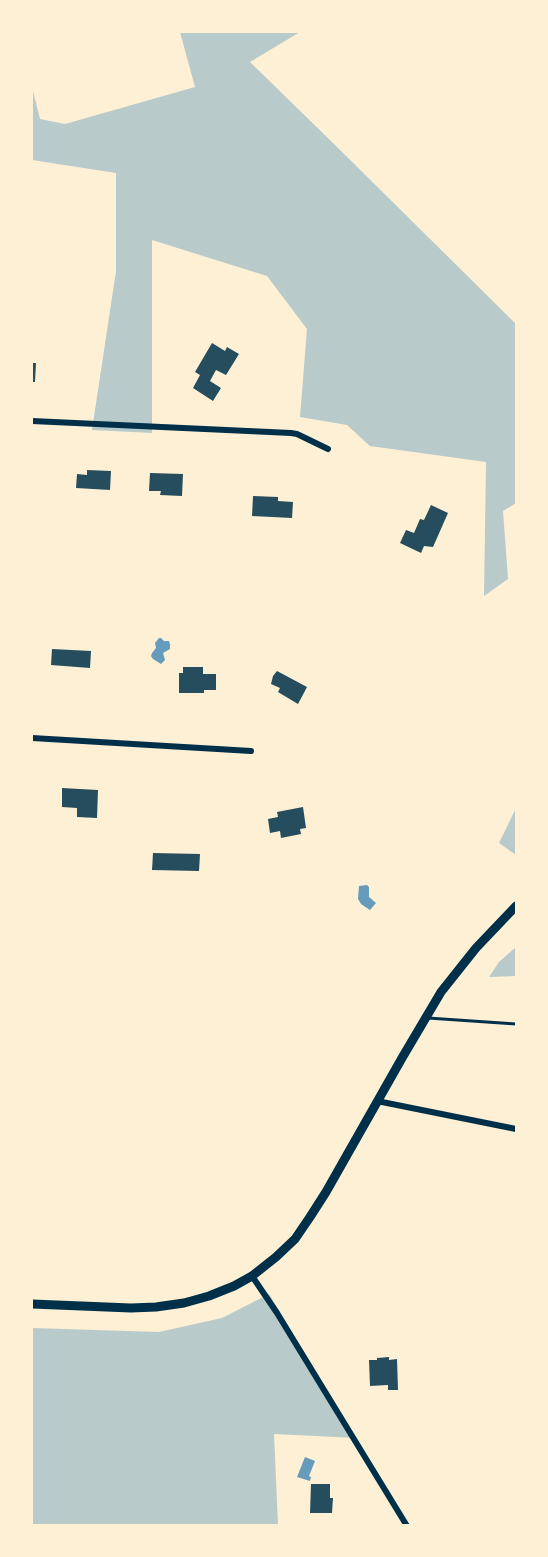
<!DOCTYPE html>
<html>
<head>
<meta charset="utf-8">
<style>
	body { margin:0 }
	#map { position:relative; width:548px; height:1557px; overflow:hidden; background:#fdf0d5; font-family:Commissioner,sans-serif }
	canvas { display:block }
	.frame { position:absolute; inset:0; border:33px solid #fdf0d5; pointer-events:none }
</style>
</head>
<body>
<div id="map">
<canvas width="548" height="1557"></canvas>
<div class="frame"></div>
</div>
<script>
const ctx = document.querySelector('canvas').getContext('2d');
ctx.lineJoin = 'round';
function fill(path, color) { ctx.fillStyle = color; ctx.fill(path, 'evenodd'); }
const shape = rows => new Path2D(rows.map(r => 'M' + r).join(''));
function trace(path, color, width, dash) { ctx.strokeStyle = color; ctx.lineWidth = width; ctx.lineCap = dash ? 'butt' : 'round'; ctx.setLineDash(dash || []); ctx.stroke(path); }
fill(shape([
	[180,32,300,32,250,62,333,143,516,324,516,503,503,511,508,579,484,596,486,462,370,446,347,425,300,417,307,329,267,276,152,240,152,433,92,430,116,271,116,173,32,160,32,87,40,119,65,124,195,87],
	[516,808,516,855,499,843],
	[516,947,516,976,489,977,499,962],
	[269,1294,356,1438,274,1434,278,1525,32,1526,32,1328,159,1332,222,1318]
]), '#b9caca');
fill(shape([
	[159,638,161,638,164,641,169,641,170,644,170,649,163,653,165,660,161,664,153,659,151,656,152,653,156,648,155,643],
	[367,885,369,887,369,897,376,903,370,910,361,904,358,899,359,886],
	[305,1457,315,1461,309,1476,311,1477,310,1481,297,1477]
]), '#669bbc');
fill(shape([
	[212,343,225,351,227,347,239,354,226,375,216,370,210,381,221,388,213,401,193,388,200,375,195,372],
	[32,363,36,363,35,382,32,382],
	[87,470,111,471,110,490,76,488,77,474,87,475],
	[150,473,183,474,182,496,160,495,161,491,149,491],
	[253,496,278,497,278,501,293,502,292,518,252,516],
	[431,505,448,513,433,547,424,546,421,553,400,543,406,530,414,533,420,519,424,520],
	[52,649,91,651,90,668,51,665],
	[183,667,203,667,203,674,216,674,216,690,204,690,204,693,179,693,179,673,183,673],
	[277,671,307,687,298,704,278,692,280,688,271,684,273,676],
	[62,788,98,790,97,818,77,817,77,808,62,807],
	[303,807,306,828,300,829,301,834,281,838,280,831,270,833,268,819,278,817,277,812],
	[153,853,200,854,199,871,152,870],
	[389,1357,389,1360,397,1359,398,1390,388,1390,388,1385,370,1386,369,1360,377,1360,377,1358],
	[311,1484,330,1484,330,1498,333,1498,332,1513,310,1513]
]), '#264d5e');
trace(shape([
	[428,1018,516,1024]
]), '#003049', 3);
trace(shape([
	[32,421,291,433,297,434,328,449],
	[32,738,251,751],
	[377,1101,516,1129],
	[252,1276,277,1313,407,1526]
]), '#003049', 6);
trace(shape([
	[32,1304,131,1308,156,1307,184,1303,209,1296,234,1286,252,1276,276,1257,295,1239,310,1217,326,1192,402,1058,441,992,476,948,516,906]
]), '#003049', 9);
</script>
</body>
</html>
